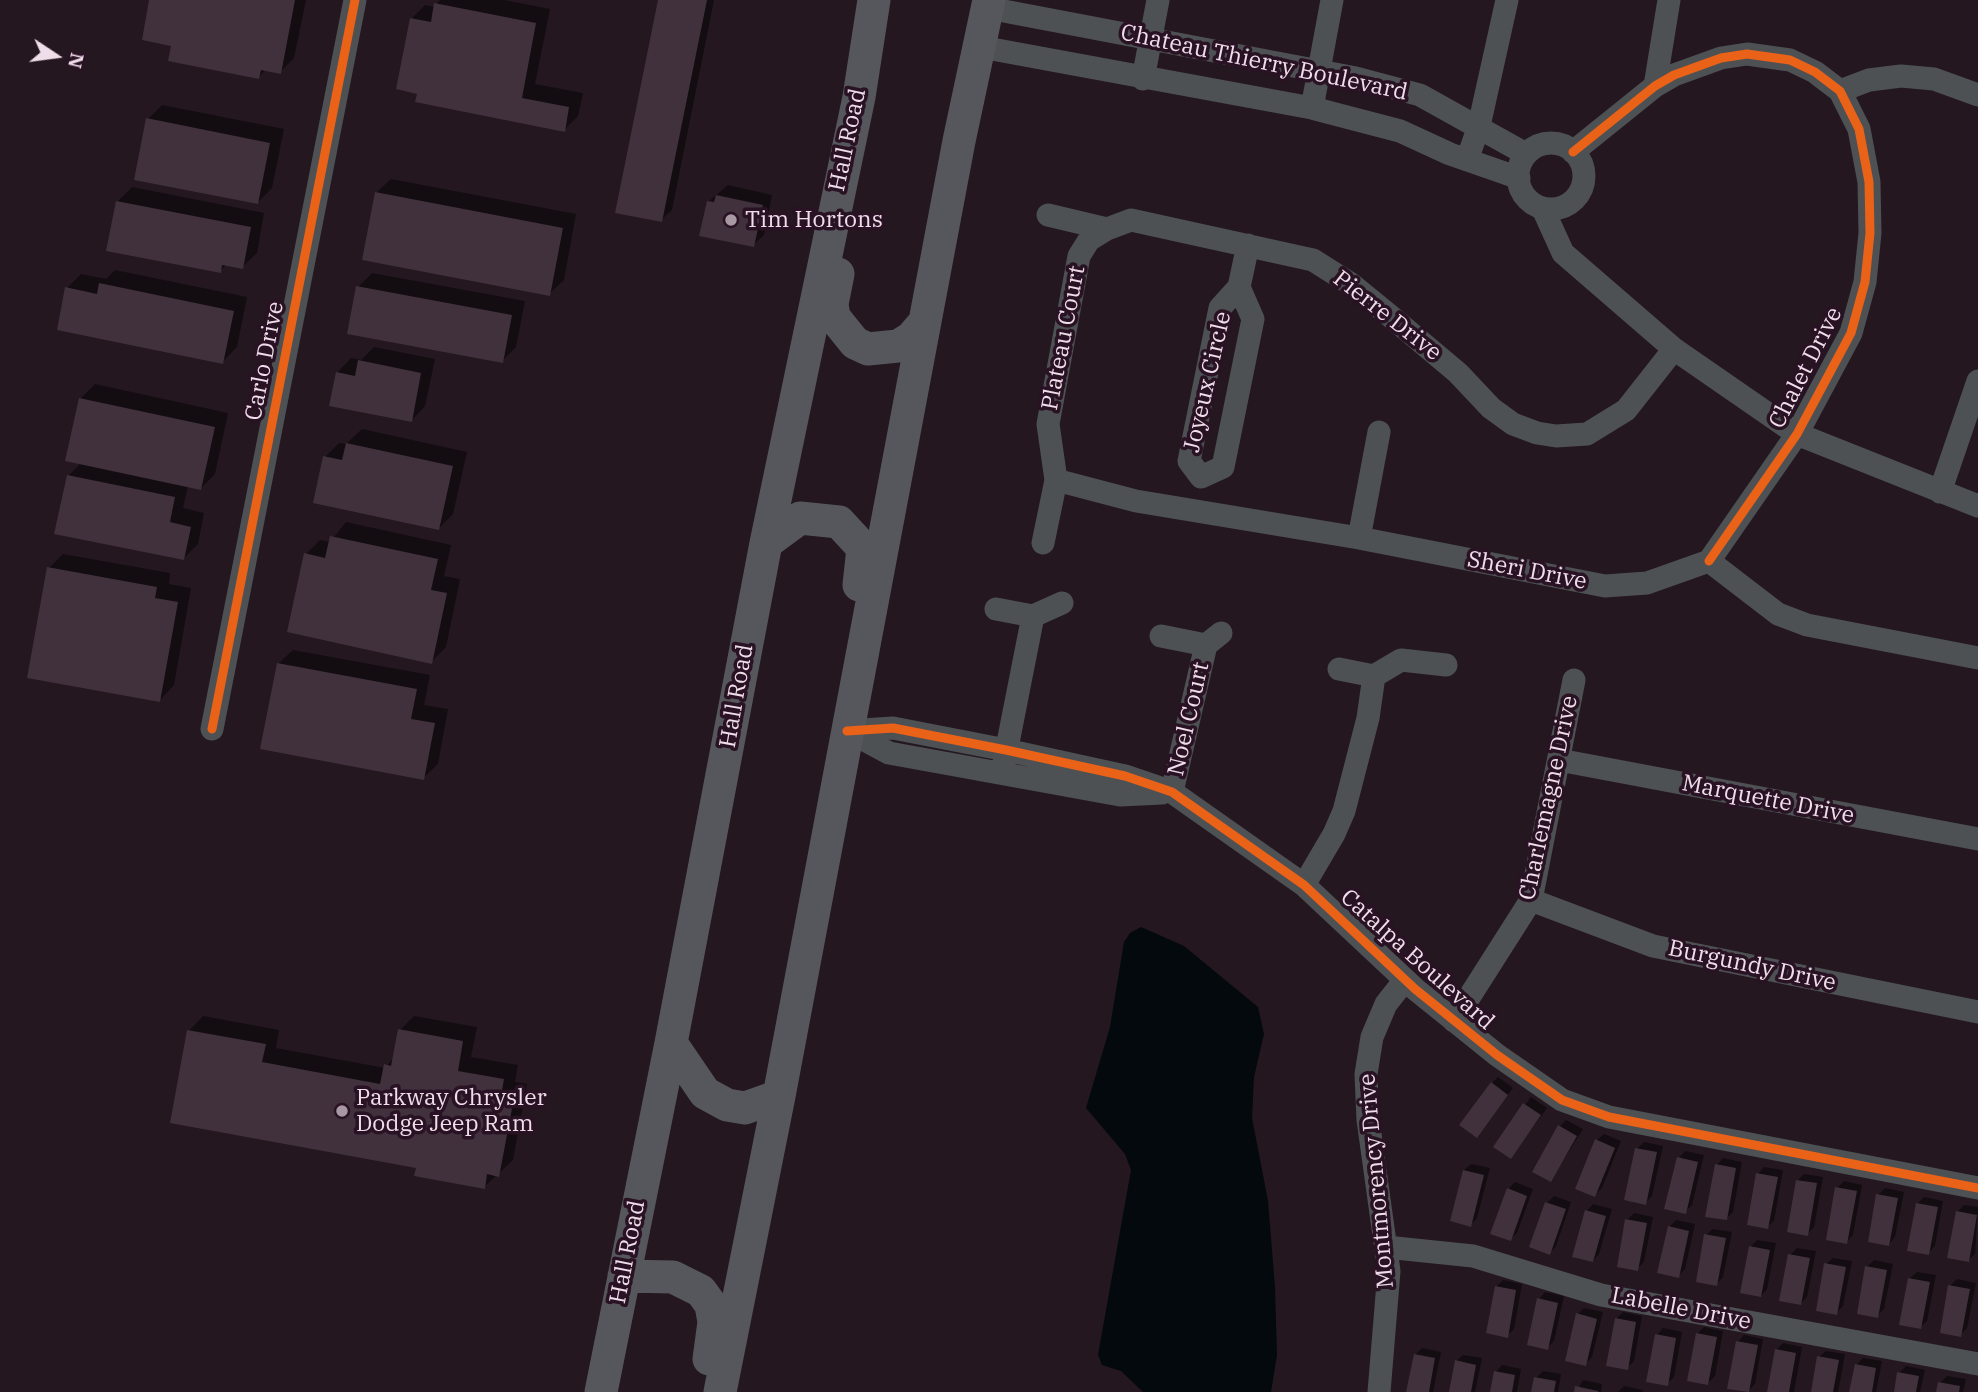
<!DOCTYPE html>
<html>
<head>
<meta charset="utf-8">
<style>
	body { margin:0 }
	#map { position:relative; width:1978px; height:1392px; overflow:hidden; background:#241720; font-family:"IBM Plex Serif",serif }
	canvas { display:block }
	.north { position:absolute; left:21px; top:21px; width:70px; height:70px; -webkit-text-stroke:5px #291223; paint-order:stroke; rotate:103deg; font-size:19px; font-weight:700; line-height:28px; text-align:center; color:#efdeea }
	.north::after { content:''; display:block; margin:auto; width:24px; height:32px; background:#efdeea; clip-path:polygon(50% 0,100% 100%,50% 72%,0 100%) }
</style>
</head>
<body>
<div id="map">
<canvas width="1978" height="1392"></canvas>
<div class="north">N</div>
</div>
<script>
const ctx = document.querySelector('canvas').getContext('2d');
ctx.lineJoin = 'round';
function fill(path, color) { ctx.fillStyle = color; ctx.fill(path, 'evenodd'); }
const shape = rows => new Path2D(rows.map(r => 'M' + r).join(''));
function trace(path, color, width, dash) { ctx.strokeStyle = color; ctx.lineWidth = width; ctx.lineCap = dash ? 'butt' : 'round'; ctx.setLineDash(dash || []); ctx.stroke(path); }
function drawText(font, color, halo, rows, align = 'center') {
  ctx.font = font + ' "IBM Plex Serif",serif'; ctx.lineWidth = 7; ctx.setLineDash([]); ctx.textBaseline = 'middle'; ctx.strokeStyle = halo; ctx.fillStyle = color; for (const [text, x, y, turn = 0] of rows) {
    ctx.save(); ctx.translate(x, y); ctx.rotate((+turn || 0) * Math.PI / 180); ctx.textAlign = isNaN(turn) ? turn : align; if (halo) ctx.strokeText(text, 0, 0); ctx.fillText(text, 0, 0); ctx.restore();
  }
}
fill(shape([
	[1141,927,1184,946,1258,1007,1264,1034,1254,1077,1252,1118,1268,1201,1275,1287,1277,1355,1271,1392,1143,1392,1121,1371,1102,1365,1098,1355,1131,1170,1125,1154,1086,1108,1110,1027,1124,942,1130,933]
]), '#03090d');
fill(shape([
	[151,0,306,0,294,58,280,72,266,69,259,77,173,44],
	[440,0,504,0,550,9,535,84,583,93,578,116,564,130,419,92,411,19,425,5,435,7],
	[660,0,714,0,672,210,661,220],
	[162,105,284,129,272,188,258,202,148,119],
	[391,179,576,214,564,280,549,294,376,193],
	[728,185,772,195,764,235,753,245,708,202],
	[132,187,264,213,257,253,242,267,227,264,220,271,118,201],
	[115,270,247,297,237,347,222,362,67,288,81,274,106,279],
	[372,273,525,301,516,347,502,361,358,287],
	[374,347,435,359,425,406,411,421,337,373,351,358,361,360],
	[95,384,228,413,215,474,201,488,188,486,183,508,204,513,198,544,183,559,68,476,81,463,80,399],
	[362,429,467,452,453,514,439,528,325,457,339,443,346,444],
	[346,522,451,545,444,576,460,579,446,647,431,662,306,554,320,540,330,542],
	[63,554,170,573,169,584,191,588,174,685,160,700,49,568],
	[293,650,430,675,424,705,448,709,438,764,423,778,278,664],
	[203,1016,279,1030,276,1048,385,1068,395,1056,400,1030,414,1016,477,1027,471,1057,518,1065,515,1082,527,1084,513,1160,484,1187,418,1167,189,1031],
	[1498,1077,1513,1088,1477,1136,1492,1083],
	[1531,1097,1547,1108,1511,1157,1495,1146],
	[1566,1120,1583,1129,1551,1180,1560,1126],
	[1604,1134,1621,1141,1602,1188,1595,1195,1597,1140],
	[1644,1142,1663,1146,1652,1196,1645,1203,1637,1149],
	[1685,1151,1704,1155,1692,1205,1685,1212,1679,1158],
	[1723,1158,1742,1162,1733,1212,1726,1219,1717,1165],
	[1471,1164,1490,1168,1477,1218,1470,1225,1464,1170],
	[1764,1167,1783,1170,1774,1221,1767,1227,1758,1174],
	[1804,1174,1823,1177,1814,1227,1807,1234,1798,1180],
	[1844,1181,1862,1185,1853,1235,1846,1242,1837,1188],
	[1515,1182,1533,1189,1517,1233,1510,1239,1508,1189],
	[1885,1188,1904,1192,1895,1237,1889,1244,1878,1195],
	[1554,1196,1571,1202,1556,1246,1550,1253,1547,1203],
	[1924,1197,1943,1201,1935,1246,1928,1253,1917,1204],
	[1593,1204,1612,1209,1599,1254,1593,1261,1587,1211],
	[1964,1205,1978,1207,1975,1254,1968,1260,1957,1212],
	[1634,1213,1653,1217,1644,1262,1637,1269,1627,1220],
	[1676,1220,1695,1224,1685,1269,1678,1276,1670,1226],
	[1713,1229,1732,1232,1723,1277,1716,1284,1706,1235],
	[1757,1240,1776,1243,1767,1289,1761,1296,1750,1247],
	[1797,1248,1816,1251,1807,1297,1800,1304,1790,1255],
	[1833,1258,1852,1261,1843,1306,1836,1313,1826,1264],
	[1874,1260,1893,1264,1884,1309,1877,1316,1867,1267],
	[1917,1272,1936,1275,1927,1321,1920,1327,1910,1278],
	[1957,1279,1976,1283,1967,1328,1960,1335,1950,1286],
	[1503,1280,1522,1284,1514,1329,1507,1336,1496,1287],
	[1545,1292,1564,1296,1554,1341,1547,1348,1539,1299],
	[1584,1308,1603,1312,1592,1357,1585,1364,1578,1314],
	[1623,1312,1642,1316,1634,1361,1627,1368,1616,1319],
	[1704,1327,1723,1331,1715,1376,1708,1383,1697,1334],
	[1663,1328,1682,1332,1674,1377,1667,1384,1657,1335],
	[1744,1335,1763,1339,1755,1384,1748,1391,1738,1342],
	[1783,1343,1802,1347,1794,1392,1769,1392,1776,1350],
	[1422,1348,1441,1352,1433,1392,1408,1392,1415,1355],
	[1826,1351,1845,1354,1838,1392,1813,1392,1819,1357],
	[1463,1355,1482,1358,1475,1392,1450,1392,1456,1361],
	[1863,1358,1882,1361,1876,1392,1851,1392,1856,1365],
	[1502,1365,1521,1369,1517,1392,1492,1392,1496,1372],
	[1906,1366,1925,1370,1920,1392,1895,1392,1899,1373],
	[1543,1371,1561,1374,1558,1392,1533,1392,1536,1378],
	[1947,1376,1966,1379,1963,1392,1938,1392,1940,1383],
	[1583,1380,1602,1384,1601,1392,1576,1392],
	[1624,1386,1643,1390,1643,1392,1618,1392]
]), '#0007');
fill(shape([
	[149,0,295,0,281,74,261,70,259,79,168,61,171,46,142,40],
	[658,0,707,0,662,222,615,213],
	[434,3,536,23,522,98,569,107,565,132,415,102,417,94,396,89,410,18,431,22],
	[146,118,270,143,258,204,134,180],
	[375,192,563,228,550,296,362,260],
	[716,195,763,205,754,247,699,236,707,201,714,202],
	[116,201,251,227,243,269,222,265,221,273,106,251],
	[99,283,234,311,223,364,57,330,65,287,97,294],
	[356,286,512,315,503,363,347,334],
	[358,360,421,373,412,422,329,406,336,372,355,376],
	[79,398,215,427,201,490,65,461],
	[346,443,453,466,439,530,313,503,323,456,342,460],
	[67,475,175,497,170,522,191,527,184,560,54,534],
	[330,536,438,559,431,590,447,593,432,664,287,632,304,553,325,558],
	[47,567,157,587,155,598,178,602,160,702,27,678],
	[277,663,417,689,411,719,435,723,424,780,260,749],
	[398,1029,463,1041,458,1071,504,1079,501,1096,514,1098,499,1177,487,1174,485,1189,414,1176,416,1168,170,1123,187,1030,266,1044,262,1062,380,1084,384,1064,391,1066],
	[1491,1082,1508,1095,1477,1138,1459,1125],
	[1523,1103,1541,1115,1511,1159,1493,1147],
	[1558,1125,1577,1136,1551,1182,1532,1172],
	[1595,1139,1615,1148,1595,1197,1575,1189],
	[1635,1148,1657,1152,1646,1205,1624,1200],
	[1677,1157,1698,1162,1686,1214,1664,1209],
	[1715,1164,1736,1168,1727,1220,1705,1217],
	[1463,1170,1484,1175,1471,1227,1450,1221],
	[1756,1173,1778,1177,1768,1229,1747,1225],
	[1796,1180,1817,1183,1808,1236,1787,1232],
	[1835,1187,1857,1191,1847,1244,1826,1240],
	[1507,1188,1527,1196,1511,1241,1490,1234],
	[1876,1194,1898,1198,1889,1246,1868,1242],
	[1545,1202,1566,1209,1550,1255,1529,1247],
	[1916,1203,1938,1207,1929,1255,1907,1251],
	[1585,1210,1606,1216,1593,1262,1572,1257],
	[1956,1211,1977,1215,1969,1262,1947,1258],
	[1625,1219,1647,1223,1638,1271,1617,1267],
	[1668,1226,1689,1231,1679,1278,1657,1273],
	[1704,1234,1726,1238,1717,1286,1696,1282],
	[1749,1246,1770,1250,1761,1297,1740,1293],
	[1788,1254,1810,1258,1801,1305,1779,1301],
	[1824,1263,1846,1267,1837,1315,1816,1311],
	[1865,1266,1887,1270,1878,1318,1857,1314],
	[1908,1278,1930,1282,1921,1329,1899,1325],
	[1948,1285,1970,1289,1961,1337,1940,1333],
	[1495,1286,1516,1290,1508,1338,1486,1333],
	[1537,1298,1558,1303,1548,1350,1527,1345],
	[1576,1313,1597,1319,1586,1366,1565,1361],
	[1615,1318,1636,1322,1628,1370,1606,1366],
	[1696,1333,1717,1337,1708,1385,1687,1381],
	[1655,1334,1676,1338,1668,1386,1646,1382],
	[1736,1341,1758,1345,1749,1392,1727,1389],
	[1775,1349,1796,1353,1789,1392,1767,1392],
	[1414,1354,1435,1358,1429,1392,1406,1392],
	[1817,1356,1839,1360,1833,1392,1811,1392],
	[1455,1360,1476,1365,1471,1392,1449,1392],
	[1855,1364,1876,1368,1872,1392,1849,1392],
	[1494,1371,1515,1375,1512,1392,1490,1392],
	[1897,1372,1919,1376,1916,1392,1894,1392],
	[1534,1377,1556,1381,1554,1392,1531,1392],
	[1938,1382,1960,1386,1959,1392,1936,1392],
	[1575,1386,1598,1391,1598,1392,1574,1392]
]), '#40313c');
trace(shape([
	[988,8,1356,78,1420,95,1526,154],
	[981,47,1312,108,1400,131,1450,154,1519,178],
	[1143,79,1158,0],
	[1655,86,1669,0],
	[1840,91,1869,80,1901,76,1934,79,1978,95],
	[1312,108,1332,0],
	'1518 176a33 33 0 1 1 66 0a33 33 0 1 1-66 0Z',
	[1573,152,1655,86,1674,75,1721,58,1747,54,1790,60,1815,72,1840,91,1859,129,1869,182,1870,233,1865,282,1851,333,1797,434,1709,561],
	[1467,160,1479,126,1507,0],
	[1543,209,1563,253,1674,349,1797,434,1978,506],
	[1048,215,1107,229,1131,220,1313,260,1351,284,1389,315,1458,373,1491,408,1513,424,1537,433,1556,436,1587,434,1626,410,1674,349],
	[1239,287,1253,319,1223,467,1201,477,1189,461,1220,308,1239,287,1248,245],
	[1056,480,1136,501,1359,538,1605,586,1647,583,1709,561],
	[1940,492,1978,381],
	[1359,538,1379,432],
	[1043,543,1056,480,1048,424,1079,256,1089,240,1107,229],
	[1709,561,1778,614,1807,625,1978,658],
	[996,609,1033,616,1062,603],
	[1161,636,1206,645],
	[1339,669,1374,676,1401,660,1446,665],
	[212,729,355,0],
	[847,731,893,728,1006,750,1125,776,1172,792,1304,885,1415,989,1497,1055,1562,1100,1609,1117,1978,1188],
	[848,731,889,753,1120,795,1162,793],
	[1559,760,1978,839],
	[1004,763,1033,616],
	[1172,792,1206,645,1221,633],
	[1304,885,1334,834,1344,811,1368,718,1374,676],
	[1531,900,1653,946,1978,1012],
	[1454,1021,1531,900,1574,680],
	[1386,1247,1473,1256,1601,1295,1978,1364],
	[1379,1392,1389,1271,1368,1120,1366,1074,1372,1037,1386,1004,1405,980]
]), '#4d5153', 23);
trace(shape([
	[838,274,832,304,834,317,855,343,868,349,898,346,911,338,924,323],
	[766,543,800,518,839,522,863,548,859,585],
	[671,1043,705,1093,727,1105,745,1108,779,1096],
	[624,1276,673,1277,701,1291,711,1305,714,1322,709,1359],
	[601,1392,671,1043,766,543,859,97,874,0],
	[720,1392,779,1096,959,141,989,0]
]), '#56575c', 33);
trace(shape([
	[1573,152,1655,86,1674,75,1721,58,1747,54,1790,60,1815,72,1840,91,1859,129,1869,182,1870,233,1865,282,1851,333,1797,434,1709,561],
	[212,729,355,0],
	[847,731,893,728,1006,750,1125,776,1172,792,1304,885,1415,989,1497,1055,1562,1100,1609,1117,1978,1188]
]), '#ea6118', 9);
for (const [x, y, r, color] of [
	[731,220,7,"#a898a3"],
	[342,1111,7,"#a898a3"]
]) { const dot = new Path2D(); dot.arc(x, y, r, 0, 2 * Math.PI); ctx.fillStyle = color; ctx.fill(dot); trace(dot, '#291223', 2.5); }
drawText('23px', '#efdeea', '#291223', [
	["Chateau Thierry Boulevard",1264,63,12],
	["Hall Road",848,140,-78],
	["Pierre Drive",1387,316,38],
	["Plateau Court",1064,338,-79],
	["Carlo Drive",265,361,-79],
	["Chalet Drive",1806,368,-63],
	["Joyeux Circle",1208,382,-77],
	["Sheri Drive",1527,571,11],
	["Hall Road",737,696,-80],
	["Noel Court",1189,719,-77],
	["Charlemagne Drive",1549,798,-78],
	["Marquette Drive",1768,800,11],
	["Catalpa Boulevard",1417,960,42],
	["Burgundy Drive",1752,966,12],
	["Montmorency Drive",1377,1181,-95],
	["Hall Road",628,1252,-79],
	["Labelle Drive",1681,1309,11]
]);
drawText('23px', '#efdeea', '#291223', [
	["Tim Hortons",745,220],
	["Parkway Chrysler",356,1098],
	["Dodge Jeep Ram",356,1124]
], 'left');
</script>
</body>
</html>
